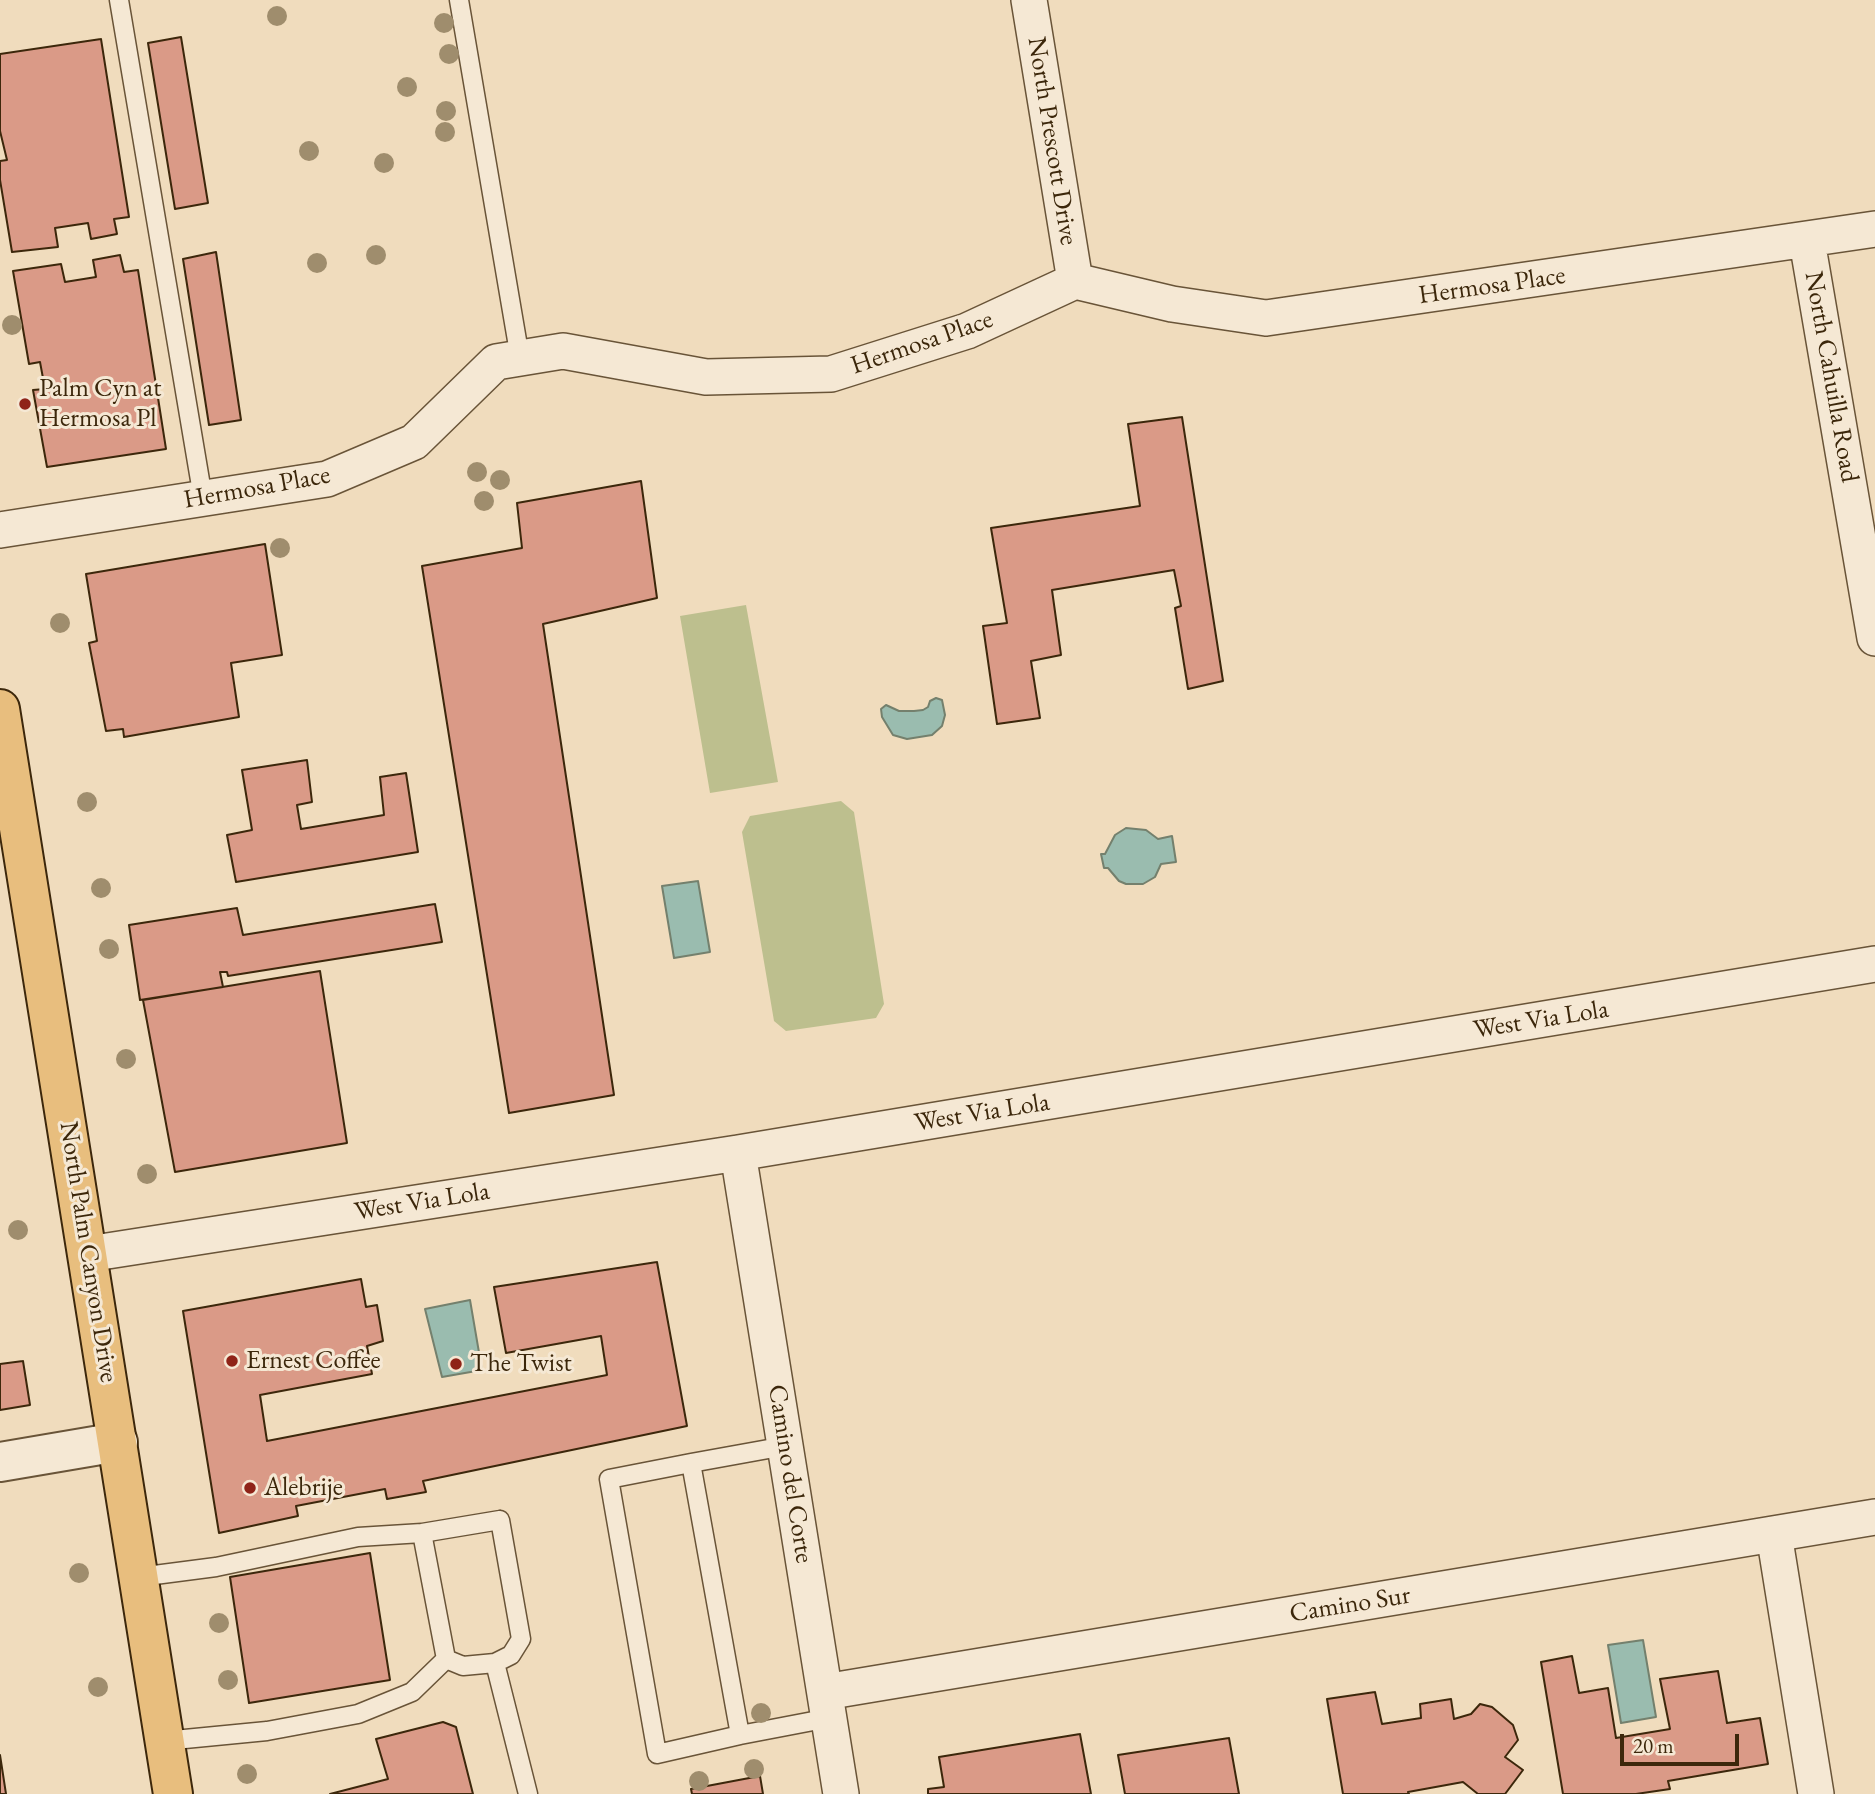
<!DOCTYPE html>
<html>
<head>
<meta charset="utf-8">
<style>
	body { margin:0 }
	#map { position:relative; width:1875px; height:1794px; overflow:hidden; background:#f0dcbd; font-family:"EB Garamond",serif }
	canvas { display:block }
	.scale { position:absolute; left:1620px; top:1734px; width:119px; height:32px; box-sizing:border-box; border:4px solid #3c270b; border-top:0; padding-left:9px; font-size:21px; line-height:24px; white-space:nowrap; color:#3c270b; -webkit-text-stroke:5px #f5e8d4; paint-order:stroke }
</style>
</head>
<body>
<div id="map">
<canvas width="1875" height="1794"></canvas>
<div class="scale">20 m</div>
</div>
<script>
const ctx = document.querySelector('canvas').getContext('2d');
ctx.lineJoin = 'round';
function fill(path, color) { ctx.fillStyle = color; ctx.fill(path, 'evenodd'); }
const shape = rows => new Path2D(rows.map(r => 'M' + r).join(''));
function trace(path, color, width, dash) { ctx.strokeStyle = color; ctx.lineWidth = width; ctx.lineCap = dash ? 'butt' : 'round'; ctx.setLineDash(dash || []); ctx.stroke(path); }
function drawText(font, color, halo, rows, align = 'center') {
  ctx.font = font + ' "EB Garamond",serif'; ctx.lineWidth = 6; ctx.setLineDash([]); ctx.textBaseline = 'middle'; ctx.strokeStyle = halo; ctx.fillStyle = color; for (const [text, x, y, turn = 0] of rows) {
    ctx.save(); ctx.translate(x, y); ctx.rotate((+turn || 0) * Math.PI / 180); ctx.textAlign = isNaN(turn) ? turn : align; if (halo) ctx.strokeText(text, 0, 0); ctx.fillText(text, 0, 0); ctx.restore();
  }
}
fill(shape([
	[746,605,778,782,710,793,680,616],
	[841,801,854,812,884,1004,876,1018,786,1031,774,1021,742,832,750,816]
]), '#bdbf8e');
const water = shape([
	[936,698,942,700,945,715,942,726,932,735,907,739,893,735,882,717,881,709,886,705,899,711,914,711,923,710,928,707,930,701,936,698],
	[1126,828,1146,830,1158,839,1172,836,1176,862,1161,864,1155,877,1143,884,1126,884,1119,881,1108,868,1104,868,1101,854,1105,854,1115,835,1126,828],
	[698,881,710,952,674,958,662,886,698,881],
	[470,1300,482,1370,442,1377,425,1309,470,1300],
	[1643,1640,1656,1717,1621,1723,1608,1645,1643,1640]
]);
fill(water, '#9abcaf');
trace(water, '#74806d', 2);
const building = shape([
	[181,37,208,203,175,209,148,43,181,37],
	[101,39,129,217,114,219,117,234,91,239,88,223,55,228,58,247,12,252,0,180,0,161,7,160,0,131,0,54,101,39],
	[216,252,241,420,209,425,183,259,216,252],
	[120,255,124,272,138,270,166,449,47,467,33,390,45,389,40,362,29,364,13,271,61,264,65,282,96,277,93,260,120,255],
	[1182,417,1223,681,1188,689,1175,608,1181,606,1174,570,1052,590,1061,655,1031,661,1040,718,997,724,983,626,1007,623,991,528,1140,506,1128,424,1182,417],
	[641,481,657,598,543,624,614,1095,509,1113,422,566,522,548,517,503,641,481],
	[265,544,282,655,231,663,239,717,124,737,123,729,106,731,89,643,97,641,86,574,265,544],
	[307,760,312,802,297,805,301,829,384,815,380,777,406,773,418,852,236,882,227,835,252,830,242,770,307,760],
	[435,904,442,942,228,976,227,972,220,972,223,987,140,1000,129,925,237,908,243,935,435,904],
	[320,971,347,1143,175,1172,143,1000,320,971],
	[657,1262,687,1426,423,1481,426,1492,387,1499,385,1489,296,1506,298,1516,219,1533,183,1311,361,1279,366,1307,377,1305,383,1341,367,1346,372,1374,260,1395,267,1441,607,1375,601,1336,506,1353,494,1287,657,1262],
	[23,1361,30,1405,0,1410,0,1364,23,1361],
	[370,1553,390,1680,249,1703,230,1577,370,1553],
	[1572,1656,1579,1693,1608,1688,1616,1738,1670,1729,1660,1679,1718,1671,1727,1723,1760,1718,1768,1764,1668,1781,1670,1789,1636,1794,1563,1794,1541,1662,1572,1656],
	[1375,1692,1382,1724,1421,1718,1420,1704,1451,1699,1454,1719,1471,1714,1480,1704,1492,1707,1513,1725,1518,1740,1505,1757,1523,1770,1505,1794,1478,1794,1463,1782,1408,1792,1409,1794,1343,1794,1327,1699,1375,1692],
	[443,1722,456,1727,473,1794,330,1794,388,1779,376,1739,443,1722],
	[1080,1734,1091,1794,928,1794,928,1789,944,1787,939,1757,1080,1734],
	[1229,1738,1239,1794,1125,1794,1118,1755,1229,1738],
	[0,1755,6,1794,0,1794,0,1755],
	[760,1776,763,1794,692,1794,691,1789,760,1776]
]);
fill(building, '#da9a87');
trace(building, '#3c270b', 2);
const service = shape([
	[119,0,203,498],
	[459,0,520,358],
	[691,1463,740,1735,657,1754,609,1479,691,1463,785,1446],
	[500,1520,521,1639,511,1655,495,1663,463,1666,446,1659,422,1533,500,1520],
	[139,1577,216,1567,358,1537,422,1533],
	[495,1663,528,1794],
	[740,1735,829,1718],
	[164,1741,267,1731,358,1714,412,1692,446,1659]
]);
const minor = shape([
	[1029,0,1075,281],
	[1807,241,1875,638],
	[0,530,327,479,414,442,496,362,563,351,706,377,831,374,967,331,1075,281,1172,304,1266,318,1875,229],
	[738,1153,841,1794],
	[88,1254,738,1153,1875,964],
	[1774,1534,1816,1794],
	[825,1692,1875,1517]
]);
const tertiary = shape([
	[0,1462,118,1442]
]);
const primary = shape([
	[0,709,173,1794]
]);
trace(service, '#695438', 21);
trace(minor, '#695438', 38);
trace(tertiary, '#695438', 42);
trace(primary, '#3c270b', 42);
trace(service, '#f5e8d4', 18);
trace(minor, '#f5e8d4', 35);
trace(tertiary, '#f5e8d4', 38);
trace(primary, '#e8be7e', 38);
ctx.fillStyle = '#9f8d6d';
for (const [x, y] of [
	[277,16],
	[444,23],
	[449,54],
	[407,87],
	[446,111],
	[445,132],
	[309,151],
	[384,163],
	[376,255],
	[317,263],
	[12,325],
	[477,472],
	[500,480],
	[484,501],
	[280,548],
	[60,623],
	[87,802],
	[101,888],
	[109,949],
	[126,1059],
	[147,1174],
	[18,1230],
	[79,1573],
	[219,1623],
	[228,1680],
	[98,1687],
	[761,1713],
	[754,1769],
	[247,1774],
	[699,1781]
]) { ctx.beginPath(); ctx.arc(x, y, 10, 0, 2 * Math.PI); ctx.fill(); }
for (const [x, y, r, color] of [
	[25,404,7,"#8f2418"],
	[232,1361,7,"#8f2418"],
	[456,1364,7,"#8f2418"],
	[250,1488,7,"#8f2418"]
]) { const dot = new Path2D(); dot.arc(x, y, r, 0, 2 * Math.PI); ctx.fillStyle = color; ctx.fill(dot); trace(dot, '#f5e8d4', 2.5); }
drawText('26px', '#3c270b', '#f5e8d4', [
	["North Prescott Drive",1052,141,81],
	["Hermosa Place",1492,286,-8],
	["Hermosa Place",922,343,-19],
	["North Cahuilla Road",1831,377,80],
	["Hermosa Place",257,488,-10],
	["West Via Lola",1541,1020,-9],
	["West Via Lola",982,1113,-9],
	["West Via Lola",422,1202,-9],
	["North Palm Canyon Drive",88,1252,81],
	["Camino del Corte",790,1474,81],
	["Camino Sur",1350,1605,-9]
]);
drawText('26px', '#3c270b', '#f5e8d4', [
	["Palm Cyn at",39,389],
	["Hermosa Pl",39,419],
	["Ernest Coffee",246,1361],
	["The Twist",470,1364],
	["Alebrije",264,1488]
], 'left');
</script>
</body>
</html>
